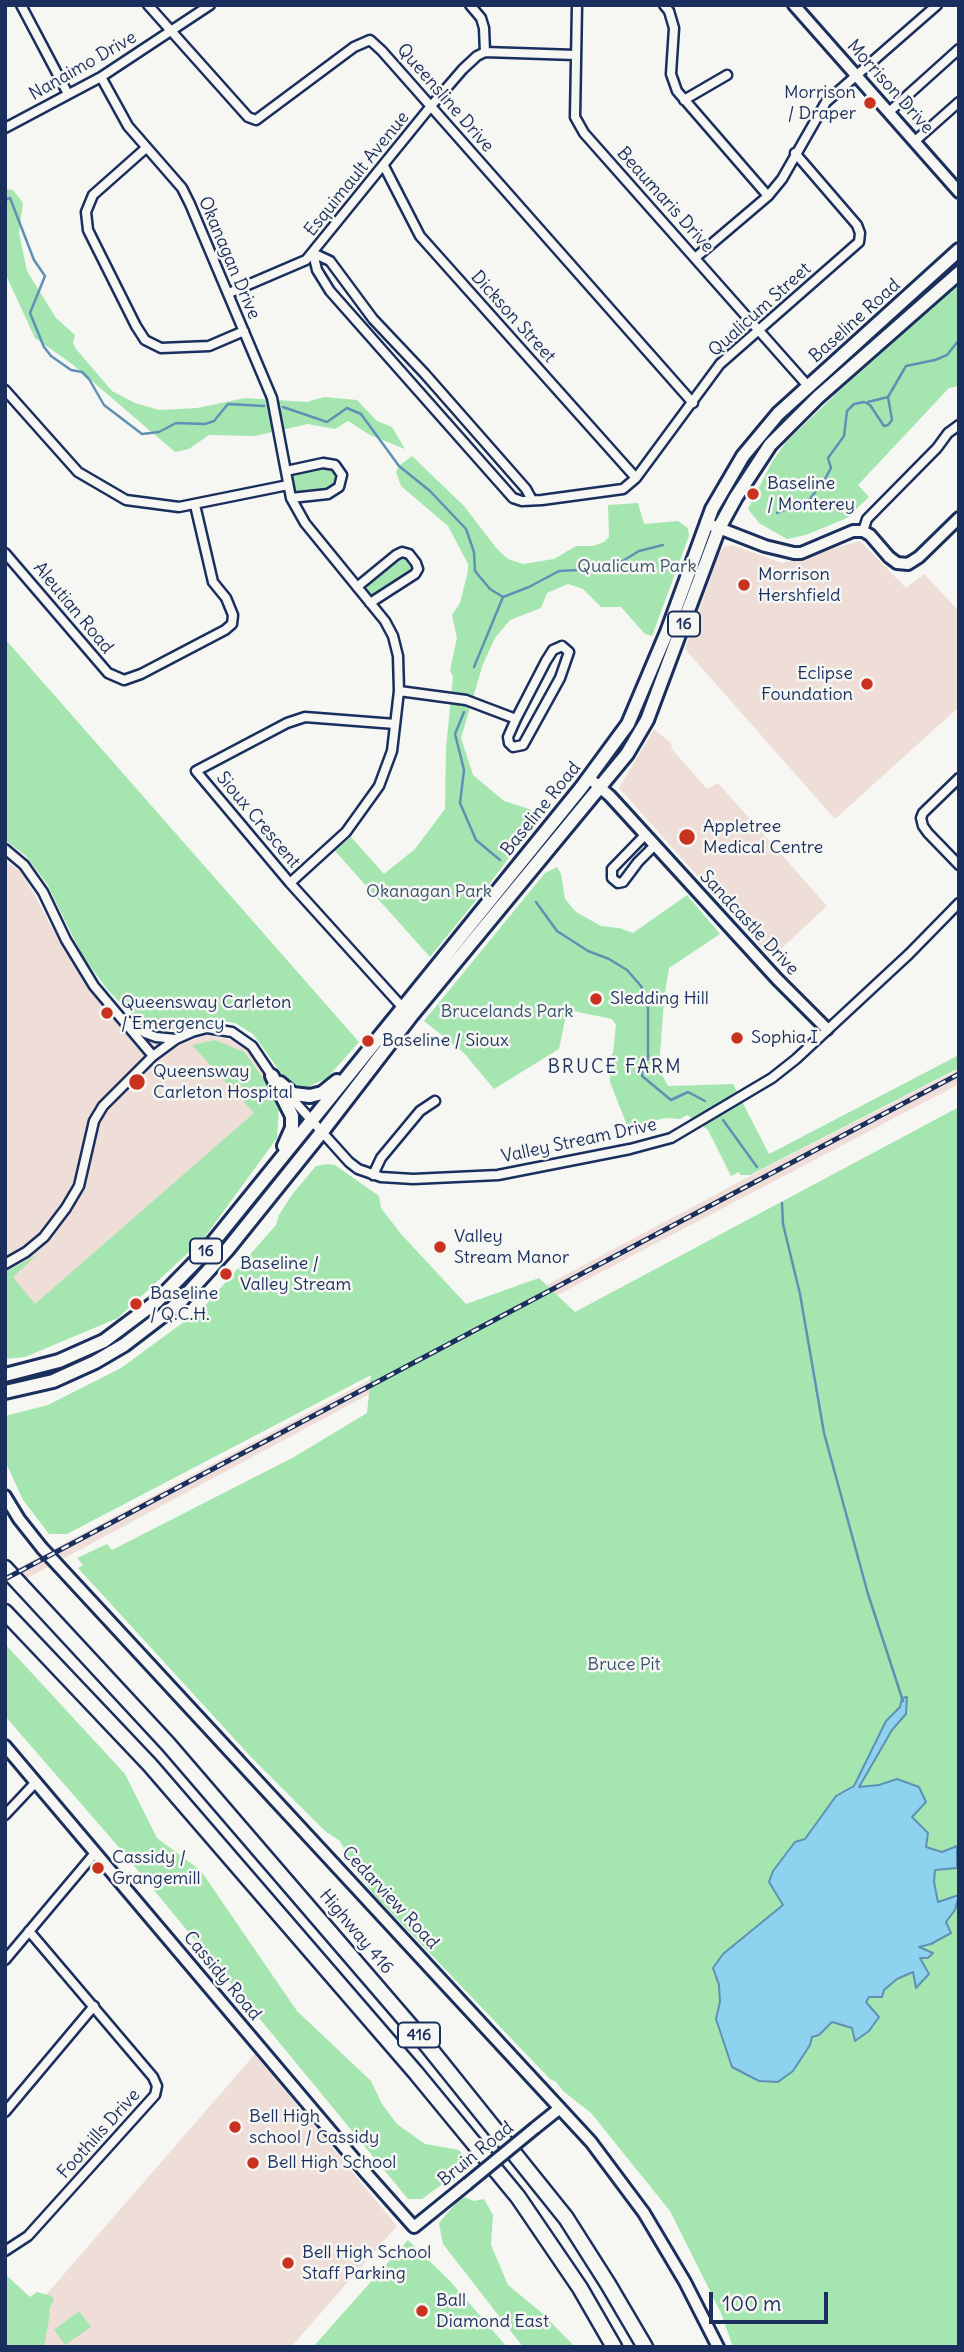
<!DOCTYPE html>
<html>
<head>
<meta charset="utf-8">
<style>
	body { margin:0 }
	#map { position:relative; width:964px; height:2352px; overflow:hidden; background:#f6f6f2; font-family:Delius,sans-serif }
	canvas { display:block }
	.frame { position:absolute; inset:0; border:7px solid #1b2f5e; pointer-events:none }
	.scale { position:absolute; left:709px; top:2292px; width:119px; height:32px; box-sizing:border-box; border:4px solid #1b2f5e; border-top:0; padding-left:9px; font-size:21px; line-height:24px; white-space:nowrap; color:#1b2f5e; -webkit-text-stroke:5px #f6f6f2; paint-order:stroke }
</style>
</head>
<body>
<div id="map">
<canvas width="964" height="2352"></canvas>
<div class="frame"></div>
<div class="scale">100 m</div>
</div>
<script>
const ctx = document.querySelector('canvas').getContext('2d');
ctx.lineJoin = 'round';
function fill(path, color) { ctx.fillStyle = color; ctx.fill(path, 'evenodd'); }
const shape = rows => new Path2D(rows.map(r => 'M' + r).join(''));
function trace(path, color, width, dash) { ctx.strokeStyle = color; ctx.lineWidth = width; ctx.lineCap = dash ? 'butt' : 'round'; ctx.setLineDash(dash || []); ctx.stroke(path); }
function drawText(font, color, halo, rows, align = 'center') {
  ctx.font = font + ' Delius,sans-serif'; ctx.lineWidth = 5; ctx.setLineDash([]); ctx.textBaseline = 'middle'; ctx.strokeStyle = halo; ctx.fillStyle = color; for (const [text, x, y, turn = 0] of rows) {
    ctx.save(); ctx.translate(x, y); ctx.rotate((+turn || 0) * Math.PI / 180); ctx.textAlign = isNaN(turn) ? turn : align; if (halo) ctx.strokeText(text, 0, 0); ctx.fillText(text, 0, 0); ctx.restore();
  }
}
fill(shape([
	[860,541,906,588,924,574,959,611,959,707,835,819,685,649,719,554,724,547,732,545,782,563],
	[654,729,672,744,671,748,707,789,718,783,827,906,771,958,619,788],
	[5,861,22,872,66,953,113,1019,156,1043,179,1044,208,1035,240,1042,260,1066,278,1097,268,1121,43,1319,5,1303],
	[959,1069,959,1084,375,1391,5,1590,5,1575,767,1167],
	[255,2054,397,2226,291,2347,5,2347,5,2342]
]), '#efded8');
fill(shape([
	[5,189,13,190,23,203,19,233,27,271,56,318,75,335,73,343,76,349,112,391,135,403,159,410,197,408,245,398,307,402,324,397,357,400,377,421,392,427,405,449,370,435,348,421,335,429,308,424,255,436,209,435,189,449,175,452,72,364,35,338,5,273],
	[959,284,959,386,949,388,858,485,869,497,847,518,806,535,787,539,759,523,748,509,772,462,786,442,840,390],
	[412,456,464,506,497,549,508,559,523,564,554,559,576,546,593,546,604,542,609,537,608,505,638,503,644,524,678,521,688,528,689,536,652,636,645,634,621,607,601,607,583,589,568,584,547,593,541,608,510,620,495,638,483,664,461,738,473,775,504,801,532,810,535,825,511,847,514,851,490,883,430,957,335,851,351,837,384,874,415,849,445,809,446,748,453,677,450,670,457,638,452,615,460,603,468,571,468,564,448,526,401,486,396,472,399,466],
	[330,467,335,471,339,482,329,490,301,494,295,492,293,477,299,473],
	[403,555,409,556,414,567,413,571,377,595,370,595,367,589,368,583],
	[5,639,359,1042,327,1078,306,1088,294,1085,284,1077,253,1034,235,1023,210,1019,189,1023,173,1030,156,1031,127,1010,107,989,83,957,47,884,26,856,5,840],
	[557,867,561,874,565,899,576,912,601,926,619,928,633,933,687,895,720,934,669,968,664,999,659,1069,668,1086,733,1084,769,1154,959,1055,959,1068,750,1175,740,1175,739,1172,731,1176,708,1130,687,1115,680,1119,665,1118,628,1128,610,1082,609,1058,613,1053,616,1025,612,1019,573,1011,566,1015,559,1049,494,1089,464,1053,424,1021,545,873],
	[215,1040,244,1052,260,1074,279,1106,277,1138,204,1238,118,1318,25,1357,5,1359,5,1272,37,1255,13,1277,35,1304,254,1113,192,1045],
	[959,1107,959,2347,733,2347,721,2313,670,2211,591,2113,563,2091,556,2082,550,2079,377,1898,357,1873,340,1841,325,1831,251,1757,78,1568,83,1565,77,1558,107,1544,112,1550,294,1457,367,1413,371,1375,67,1534,49,1534,23,1500,6,1463,5,1416,48,1405,121,1368,203,1308,276,1225,279,1215,291,1196,316,1166,328,1164,335,1165,379,1196,381,1208,401,1234,466,1304,539,1278,575,1312],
	[5,1644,125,1774,157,1838,201,1871,297,2011,371,2081,382,2104,397,2124,425,2144,459,2150,464,2156,463,2164,454,2176,422,2199,408,2199,116,1844,5,1716],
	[464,2197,474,2201,484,2199,493,2215,491,2245,508,2285,542,2313,575,2347,523,2347,443,2244,439,2223,455,2204],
	[408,2240,450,2281,507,2347,313,2347],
	[5,2274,30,2297,37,2292,52,2296,54,2300,49,2309,50,2314,44,2347,5,2347],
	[79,2311,91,2327,65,2345,54,2330]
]), '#a5e6b0');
const water = shape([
	[907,1697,906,1714,892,1730,859,1787,879,1785,897,1779,919,1787,926,1802,912,1817,928,1833,926,1847,942,1852,957,1846,957,1868,935,1870,934,1882,938,1902,959,1895,955,1910,946,1922,951,1933,931,1944,919,1947,933,1953,928,1958,920,1958,929,1974,916,1988,913,1972,897,1979,884,1990,882,1997,869,1997,866,2002,879,2017,869,2031,855,2041,852,2028,832,2022,819,2035,812,2037,810,2045,793,2071,778,2082,759,2081,732,2067,716,2019,720,2002,719,1985,713,1968,723,1954,783,1905,769,1882,773,1871,795,1842,805,1839,836,1796,854,1786,886,1721,900,1707,902,1698,907,1697]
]);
fill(water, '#8dd3ef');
trace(water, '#5f91b5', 2);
trace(shape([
	[5,200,10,198,34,260,45,276,30,313,44,347,51,356,71,370,82,372,89,379,104,405,142,434,159,432,176,423,205,424,214,421,228,404,264,406],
	[868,402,888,397],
	[283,407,327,422,347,408,361,414,399,466,430,491,466,529,474,552,475,571,490,589,503,597,529,587,559,571,598,569,616,565,639,551,663,545],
	[777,513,810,499,825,479,831,468,828,458,844,436,847,411,854,404,864,402,870,405,884,426,888,425,892,420,888,397,906,366,935,360,947,355,959,340],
	[474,667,503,597],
	[464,712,455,734,464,770,460,803,476,840,500,860],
	[536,902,557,931,588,951,609,959,627,970,641,986,648,1005,648,1059,642,1067,642,1076,671,1100,688,1092,705,1101],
	[723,1120,757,1167],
	[782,1203,783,1224,800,1294,824,1433,868,1594,903,1701]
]), '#5f91b5', 2.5);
const street = shape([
	[21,5,68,94],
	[148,5,248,117,256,120,354,47,370,40,382,51,693,403],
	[470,5,481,18,484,28,485,52],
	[577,5,575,117,584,133,808,386],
	[664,5,669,11,674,28,671,74,677,91,768,196],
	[101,77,128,126,182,188,190,204,272,398,291,498,305,523,385,621,393,636,398,656,399,691,392,751,379,786,346,832,290,883],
	[684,100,727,75],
	[889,112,959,49],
	[5,128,101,77,210,5],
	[915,141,959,102],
	[146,148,93,195,86,212,88,230,136,326,145,340,161,348,209,346,244,331],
	[384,166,420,236,636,478],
	[313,253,317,270,330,291,513,498,522,501,542,500,623,489,636,478,720,364,859,242,860,233,857,225,795,153],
	[313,253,330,261,373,319,425,374,526,489,532,500],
	[695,258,768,196,782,179,826,102,937,5],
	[229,293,306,260,431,106,463,69,477,56,485,52,575,55],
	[5,390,78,472,126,500,179,507,288,485],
	[286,471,323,463,335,465,342,475,339,487,328,494,291,498],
	[863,531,867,519,937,448,948,433,959,425],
	[5,553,108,673,124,680,141,674,225,630,232,624,233,615,226,598,213,582,195,505],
	[357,587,396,555,402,552,409,554,416,563,418,569,415,574,370,603],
	[562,646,569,652,560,678,523,745,513,747,509,743,508,737,516,719,546,661,553,650,562,646],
	[399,691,466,700,516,719],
	[395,724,305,717,287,723,196,771,290,883,404,1009],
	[959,778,923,813,921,818,923,826,928,833,959,865],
	[645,835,612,869,612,878,618,883,623,882,638,862,654,846],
	[5,849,24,865,43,892,66,940,94,986,153,1056],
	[129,1022,145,1033,156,1037,176,1039],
	[286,1092,349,1162,358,1169,381,1177,413,1179,498,1175,630,1149,671,1138,772,1078,796,1059,909,954,959,903],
	[373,1175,381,1158,420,1111,435,1101],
	[5,1264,26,1252,44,1237,66,1208,79,1186,94,1121,103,1106,153,1056,176,1039,192,1032,207,1028,232,1032,252,1046,273,1077],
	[5,1815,36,1782],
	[5,1960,95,1853],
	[5,2112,94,2006],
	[5,2251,28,2236,155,2095,157,2086,153,2077,29,1931]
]);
const secondary = shape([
	[794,5,959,192],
	[706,523,765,546,794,553,801,553,853,531,863,531,870,535,889,557,897,563,908,564,919,557,959,518],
	[589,778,610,796,777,979,827,1029],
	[5,1496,19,1519,42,1548,591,2142,644,2213,685,2282,718,2347],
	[5,1746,366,2173,414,2227,467,2184],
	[535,2128,560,2108]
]);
const primary = shape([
	[272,1076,292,1116,292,1128,284,1146],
	[280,1083,293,1094,310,1096,322,1093,337,1081],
	[5,1375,59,1361,104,1341,156,1302,206,1251,581,788,628,724,667,632,712,509,743,456,778,414,959,250],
	[5,1392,53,1381,95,1362,124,1345,179,1303,227,1250,321,1133,411,1016,627,754,647,720,719,528,736,497,770,445,818,397,959,273]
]);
const highway = shape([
	[5,1568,168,1744,427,2045,566,2218,608,2284,645,2347],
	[5,1612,150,1765,416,2073,518,2197,580,2288,614,2347]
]);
trace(street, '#1b2f5e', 13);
trace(secondary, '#1b2f5e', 16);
trace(primary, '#1b2f5e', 18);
trace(highway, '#1b2f5e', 19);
trace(street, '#f6f6f2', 8);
trace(secondary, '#f6f6f2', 10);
trace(primary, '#f6f6f2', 12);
trace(highway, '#f6f6f2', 14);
const rail = shape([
	[5,1579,959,1074]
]);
trace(rail, '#1b2f5e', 5);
trace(rail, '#f6f6f2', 2.5, [8]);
const secondaryBridge = shape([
	[467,2184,535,2128]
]);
trace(secondaryBridge, '#1b2f5e', 16, []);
trace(secondaryBridge, '#f6f6f2', 10);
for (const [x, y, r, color] of [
	[870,103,7,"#c8321e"],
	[753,494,7,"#c8321e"],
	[744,585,7,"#c8321e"],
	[867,684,7,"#c8321e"],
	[687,837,9,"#c8321e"],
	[596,999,7,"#c8321e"],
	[107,1013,7,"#c8321e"],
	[737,1038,7,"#c8321e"],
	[368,1041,7,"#c8321e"],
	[137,1082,9,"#c8321e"],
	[440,1247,7,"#c8321e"],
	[226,1274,7,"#c8321e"],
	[136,1304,7,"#c8321e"],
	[98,1868,7,"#c8321e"],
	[235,2127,7,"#c8321e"],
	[253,2163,7,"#c8321e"],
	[288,2263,7,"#c8321e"],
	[422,2311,7,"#c8321e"]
]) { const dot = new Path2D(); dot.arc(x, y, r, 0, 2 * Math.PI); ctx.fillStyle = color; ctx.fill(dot); trace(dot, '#f6f6f2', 2.5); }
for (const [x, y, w] of [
	[684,624,32],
	[206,1251,32],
	[419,2035,42]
]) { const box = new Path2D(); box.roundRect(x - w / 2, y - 12.5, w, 25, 5); ctx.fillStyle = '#f6f6f2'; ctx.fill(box); trace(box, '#1b2f5e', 2); }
drawText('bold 16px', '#1b2f5e', null, [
	["16",684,624],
	["16",206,1251],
	["416",419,2035]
]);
drawText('18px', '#1b2f5e', '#f6f6f2', [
	["Nanaimo Drive",83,66,-30],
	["Morrison Drive",890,87,48],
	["Queensline Drive",445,98,49],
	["Esquimault Avenue",357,174,-51],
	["Beaumaris Drive",665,200,48],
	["Okanagan Drive",229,258,67],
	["Qualicum Street",760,310,-42],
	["Dickson Street",513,317,48],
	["Baseline Road",855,321,-42],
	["Aleutian Road",73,608,50],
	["Baseline Road",541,809,-51],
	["Sioux Crescent",258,820,50],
	["Sandcastle Drive",749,923,47],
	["Valley Stream Drive",579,1141,-12],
	["Cedarview Road",390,1898,47],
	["Highway 416",356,1932,50],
	["Cassidy Road",222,1976,50],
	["Foothills Drive",99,2134,-48],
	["Bruin Road",476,2154,-39]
]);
drawText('18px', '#1b2f5e', '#f6f6f2', [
	["Morrison",856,93,"right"],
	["/ Draper",856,114,"right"],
	["Baseline",767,484],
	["/ Monterey",767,505],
	["Morrison",758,575],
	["Hershfield",758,596],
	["Eclipse",853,674,"right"],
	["Foundation",853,695,"right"],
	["Appletree",703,827],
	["Medical Centre",703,848],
	["Sledding Hill",610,999],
	["Queensway Carleton",121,1003],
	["/ Emergency",121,1024],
	["Sophia I",751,1038],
	["Baseline / Sioux",382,1041],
	["Queensway",153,1072],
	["Carleton Hospital",153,1093],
	["Valley",454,1237],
	["Stream Manor",454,1258],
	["Baseline /",240,1264],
	["Valley Stream",240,1285],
	["Baseline",150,1294],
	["/ Q.C.H.",150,1315],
	["Cassidy /",112,1858],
	["Grangemill",112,1879],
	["Bell High",249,2117],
	["school / Cassidy",249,2138],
	["Bell High School",267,2163],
	["Bell High School",302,2253],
	["Staff Parking",302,2274],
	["Ball",436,2301],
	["Diamond East",436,2322]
], 'left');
drawText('18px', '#37546e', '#f6f6f2', [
	["Qualicum Park",637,567],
	["Okanagan Park",429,892],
	["Brucelands Park",507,1012],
	["Bruce Pit",624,1665]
]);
ctx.letterSpacing = '2px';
drawText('19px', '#1b2f5e', '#f6f6f2', [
	["BRUCE FARM",615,1068]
]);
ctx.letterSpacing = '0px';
</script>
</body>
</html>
